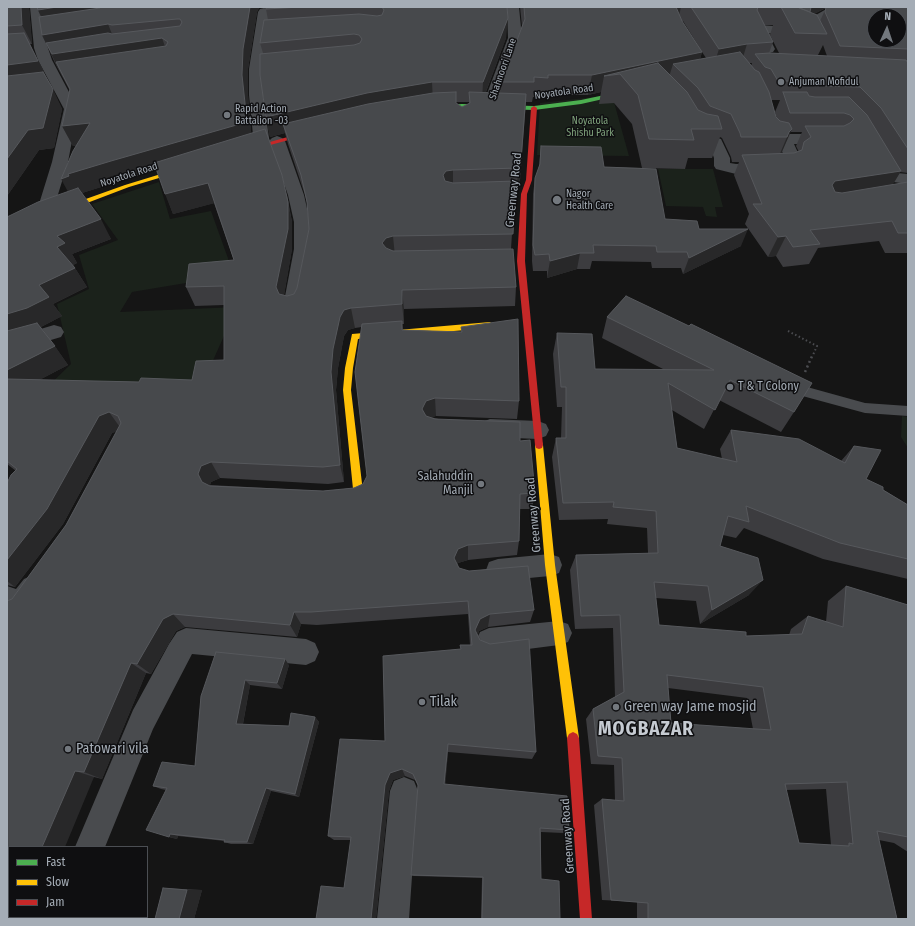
<!DOCTYPE html>
<html>
<head>
<meta charset="utf-8">
<style>
	body { margin:0 }
	#map { position:relative; width:915px; height:926px; overflow:hidden; background:#151515; font-family:"Fira Sans Condensed",sans-serif }
	canvas { display:block }
	.frame { position:absolute; inset:0; border:8px solid #a5adb6; pointer-events:none }
	.legend { position:absolute; left:8px; top:846px; width:140px; height:72px; box-sizing:border-box; background:#0f0f11; border:1px solid #4b4e53; margin:0; padding:5px 7px; list-style:none; font-size:12px; color:#a5adb6 }
	.legend li { display:flex; align-items:center; gap:8px; height:20px }
	.legend b { width:20px; border:1px solid #4b4e53 }
	.north { position:absolute; left:867px; top:8px; width:40px; height:40px; box-sizing:border-box; background:#0f0f11; border:1px solid #4b4e53; border-radius:50%; rotate:3deg; font-size:11px; font-weight:700; line-height:16px; text-align:center; color:#a5adb6 }
	.north::after { content:''; display:block; margin:auto; width:14px; height:18px; background:#73787e; clip-path:polygon(50% 0,100% 100%,50% 72%,0 100%) }
</style>
</head>
<body>
<div id="map">
<canvas width="915" height="926"></canvas>
<div class="frame"></div>
<ul class="legend">
<li><b style="height:5px;background:#4caf50"></b>Fast</li>
<li><b style="height:5px;background:#ffc107"></b>Slow</li>
<li><b style="height:5px;background:#c62828"></b>Jam</li>
</ul>
<div class="north">N</div>
</div>
<script>
const ctx = document.querySelector('canvas').getContext('2d');
ctx.lineJoin = 'round';
function fill(path, color) { ctx.fillStyle = color; ctx.fill(path, 'evenodd'); }
const shape = rows => new Path2D(rows.map(r => 'M' + r).join(''));
function trace(path, color, width, dash) { ctx.strokeStyle = color; ctx.lineWidth = width; ctx.lineCap = dash ? 'butt' : 'round'; ctx.setLineDash(dash || []); ctx.stroke(path); }
function drawText(font, color, halo, rows, align = 'center') {
  ctx.font = font + ' "Fira Sans Condensed",sans-serif'; ctx.lineWidth = 3; ctx.setLineDash([]); ctx.textBaseline = 'middle'; ctx.strokeStyle = halo; ctx.fillStyle = color; for (const [text, x, y, turn = 0] of rows) {
    ctx.save(); ctx.translate(x, y); ctx.rotate((+turn || 0) * Math.PI / 180); ctx.textAlign = isNaN(turn) ? turn : align; if (halo) ctx.strokeText(text, 0, 0); ctx.fillText(text, 0, 0); ctx.restore();
  }
}
fill(shape([
	[612,95,629,156,537,155,540,103],
	[658,169,713,169,723,207,715,207,717,217,706,216,703,207,666,206],
	[159,182,170,219,211,211,234,275,132,292,120,312,237,307,197,396,41,393,71,364,57,304,89,289,79,255,118,240,92,204],
	[902,416,908,417,908,448,901,437]
]), '#1b221b');
trace(shape([
	[788,331,817,346,813,355]
]), '#4b4c50', 2, [1.5, 2.5]);
trace(shape([
	[805,372,813,354]
]), '#4b4c50', 2.5, [2, 3]);
fill(shape([
	[789,382,865,403,908,406,908,416,865,413,784,391,783,387,784,383,789,382]
]), '#494b4e');
fill(shape([
	[30,7,42,7,48,48,52,60,78,109,68,162,51,217,49,221,43,222,37,221,35,217,52,162,64,109,38,60,34,48,30,7],
	[507,7,519,7,522,38,496,107,494,110,489,111,484,110,482,107,508,38,507,7],
	[830,7,845,7,843,10,817,25,815,31,819,43,817,46,807,46,805,40,796,40,786,35,767,33,775,49,773,52,768,53,763,52,753,29,754,26,759,25,788,27,803,33,807,20,830,7],
	[264,8,268,9,270,12,268,30,292,28,297,29,298,32,297,35,292,36,267,37,263,69,263,95,270,145,267,148,262,150,257,148,254,145,249,95,249,69,258,12,260,9,264,8],
	[694,128,699,129,703,134,721,139,730,158,730,163,736,164,778,163,779,158,783,154,780,146,770,144,767,141,771,136,776,134,829,134,834,136,837,139,834,142,829,144,794,144,800,157,797,160,794,161,791,170,736,174,716,169,714,166,714,158,709,144,694,141,687,135,687,132,689,129,694,128],
	[277,136,282,138,285,141,304,195,310,222,312,249,301,307,299,312,292,314,285,312,283,307,294,249,294,222,288,195,269,141,272,138,277,136],
	[879,152,884,154,897,173,908,174,908,184,886,181,871,157,874,154,879,152],
	[54,325,61,327,64,332,61,337,7,353,7,339,54,325],
	[490,419,538,421,546,424,549,430,546,436,538,439,490,437,482,434,479,428,482,422,490,419],
	[550,554,559,557,562,565,559,573,550,576,498,581,489,578,486,570,489,562,498,559,550,554],
	[33,575,42,579,45,587,42,595,30,611,21,615,7,610,7,586,16,589,24,579,33,575],
	[559,621,568,624,572,633,568,642,559,645,489,654,480,650,476,641,480,632,489,628,559,621],
	[186,628,306,639,315,643,319,652,315,661,306,665,192,654,153,729,105,847,75,847,133,710,169,644,177,632,186,628],
	[404,777,414,781,418,791,409,919,377,919,390,791,394,781,404,777],
	[55,917,95,917,96,919,56,919,55,917]
]), '#494b4e');
fill(shape([
	[628,90,631,92,630,93,581,104,534,110,462,108,430,110,427,108,430,106,462,104,534,106,581,100,628,90]
]), '#4caf50');
fill(shape([
	[187,166,190,168,189,169,129,187,45,219,7,237,7,232,41,215,125,185,187,166],
	[490,322,494,325,490,328,358,339,353,368,351,390,363,492,361,495,358,496,334,499,331,498,329,495,331,492,353,489,343,390,345,368,352,334,490,322],
	[539,441,542,442,543,445,555,565,579,738,577,742,573,744,569,742,567,738,545,565,535,445,536,442,539,441]
]), '#ffc107');
fill(shape([
	[534,106,537,108,532,180,527,194,525,261,543,445,542,448,539,449,536,448,535,445,517,261,521,194,526,180,531,108,534,106],
	[316,129,319,131,318,132,241,153,238,151,316,129],
	[573,732,577,734,579,738,592,919,580,919,567,738,569,734,573,732]
]), '#c62828');
fill(shape([
	[7,7,29,7,32,44,30,44,62,109,54,148,39,150,7,196],
	[37,7,262,7,259,8,257,12,248,69,248,95,251,133,287,195,292,222,292,249,284,295,287,296,294,294,297,288,309,229,307,203,305,195,288,144,285,133,270,137,266,117,263,53,260,43,268,20,266,9,266,7,507,7,506,38,486,92,500,93,501,82,522,26,520,7,908,7,908,173,900,172,892,185,907,182,908,181,908,253,885,253,879,241,818,248,809,264,783,267,776,256,768,257,745,224,749,214,734,175,739,162,732,162,731,157,722,138,720,137,712,158,688,158,685,169,643,168,665,219,699,229,741,246,683,274,681,268,652,268,651,262,592,261,590,269,577,269,547,278,547,271,533,271,532,261,533,194,535,178,539,167,541,146,604,167,642,168,632,124,614,103,599,104,601,92,588,95,546,95,546,98,533,97,532,102,526,102,520,180,517,188,515,188,511,249,516,287,515,306,404,309,404,324,402,324,403,330,461,332,461,327,519,401,517,419,436,416,431,417,520,441,535,493,532,509,520,509,519,541,517,555,468,560,458,563,457,565,459,568,534,610,530,622,488,627,479,631,478,634,536,752,532,759,448,752,445,784,569,830,563,833,541,832,541,879,560,919,481,919,482,878,414,876,411,875,418,786,415,780,405,776,393,780,389,791,376,919,316,919,344,888,351,840,334,840,328,836,385,741,460,649,470,645,468,614,317,625,301,624,297,637,185,627,176,631,151,674,146,673,102,779,94,777,9,847,9,917,26,917,47,919,7,919,7,601,12,599,66,525,117,431,112,433,63,524,15,587,7,585,7,483,16,471,7,464,7,217,68,192,76,146,73,146,62,126,70,91,55,63,42,35,41,17,38,10],
	[826,8,820,21,814,14],
	[681,21,683,21,699,47],
	[764,25,773,25,770,35,779,53,769,53,773,42],
	[823,45,827,56,818,55],
	[702,52,706,58,700,59],
	[749,63,752,63,751,66],
	[771,100,780,100,775,112,777,119,776,117],
	[456,102,469,102,469,104,462,107,456,103],
	[790,132,802,132,796,146,799,152,794,153,781,154],
	[157,170,173,214,214,203,234,260,186,287,195,306,224,305,224,360,192,380,139,382,39,380,68,365,41,327,62,316,53,304,87,287,73,265,77,263,72,254,111,239,82,193,120,181],
	[362,327,367,476,363,484,354,488,323,491,210,485,211,482,220,478,328,484,344,482,336,390,338,368,344,336,348,330,355,328],
	[626,296,794,412,781,432,719,400,704,429,672,410,677,448,722,459,720,449,731,430,841,461,854,446,866,479,908,505,908,579,823,559,744,528,736,538,723,535,720,546,749,595,700,624,696,601,656,598,659,625,746,636,789,635,791,629,808,616,826,622,828,601,846,586,908,605,908,852,894,843,879,840,897,919,637,919,637,902,602,900,594,805,602,799,615,800,614,765,591,764,586,719,593,709,615,697,613,628,575,629,570,570,576,555,648,553,647,528,607,524,608,519,559,520,552,457,556,438,561,438,562,407,557,407,553,354,557,333,595,369,663,369,602,338,607,317],
	[668,688,747,698,753,729,671,723],
	[826,789,831,845,799,843,786,790],
	[289,665,282,689,250,685,243,724,289,726,315,717,319,722,299,797,271,791,253,844,231,844,224,842,225,841,178,836,177,839,169,837,166,790,161,789,153,786,195,766,201,696],
	[163,888,202,890,194,919,155,919]
]), '#3c3c3f');
fill(shape([
	[21,7,29,7,32,44,22,25],
	[57,7,99,7,101,12,47,29,38,10],
	[250,7,262,7,259,8,257,12,248,69,248,95,252,142,120,181,79,194,72,199,61,179,243,49],
	[675,7,681,7,678,20],
	[811,7,827,7,807,18],
	[508,18,506,38,482,102,483,82],
	[108,24,116,44,162,38,169,58,56,62,61,74,42,35],
	[747,44,741,64,713,68,719,49],
	[34,52,48,81,7,85,7,65],
	[702,52,697,71,673,64,669,77,620,74,604,76,601,92,588,95,592,75],
	[432,82,433,102,283,124,285,133,270,137,266,117,367,93],
	[53,89,62,109,54,148,39,150,7,196,7,159],
	[90,123,100,143,73,146,62,126],
	[792,129,781,154,779,156,787,137,789,132],
	[521,160,520,180,517,188,518,168],
	[453,170,453,190,447,191,443,175,446,171],
	[901,171,889,191,825,201,832,185,835,181],
	[282,175,292,222,292,249,282,307,276,287],
	[208,183,215,203,173,214,165,194],
	[101,219,111,239,72,254,77,263,69,267,57,247,57,236],
	[748,229,741,246,683,274,689,258],
	[393,236,395,256,388,258,382,243,386,238],
	[786,236,776,256,768,257,778,237],
	[580,253,577,269,547,278,550,261],
	[75,268,87,287,53,304,62,316,41,327,7,338,7,314,39,285],
	[402,290,404,309,404,324,402,304],
	[351,308,355,328,348,330,344,336,338,368,336,390,344,482,340,465,331,372,333,349,340,317,344,310],
	[55,346,68,365,7,397,7,370],
	[435,398,436,416,427,419,422,409,426,401],
	[109,412,122,430,112,433,63,524,15,587,7,581,7,560,99,416],
	[211,462,220,478,211,482,208,491,202,482,198,474,201,466],
	[468,545,468,560,458,563,455,573,454,558,458,549],
	[763,580,749,595,700,624,712,610],
	[294,612,301,624,297,637,290,625],
	[173,614,185,627,176,631,151,674,137,664,163,619],
	[490,614,488,627,479,631,475,642,475,630,480,619],
	[285,659,289,665,282,689,277,683],
	[131,663,146,673,102,779,84,772],
	[245,680,250,685,242,728,236,724],
	[315,717,319,722,299,797,295,794],
	[448,744,448,752,445,790,444,784],
	[402,769,405,776,393,780,389,791,376,919,371,919,385,785,390,773],
	[75,771,94,777,65,847,42,847],
	[266,788,271,791,253,844,247,842],
	[170,834,178,836,177,839,169,837],
	[9,877,9,917,7,917,7,882],
	[187,890,202,890,194,919,179,919]
]), '#282829');
const building = shape([
	[7,7,21,7,22,25,7,26,7,7],
	[37,7,57,7,38,10,37,7],
	[100,7,250,7,243,49,242,75,247,122,111,161,68,174,69,176,61,179,73,151,90,123,62,126,70,89,56,62,166,46,168,42,162,38,52,54,46,43,108,33,112,34,180,26,182,22,180,19,177,19,112,25,108,24,42,35,39,17,100,8,100,7],
	[266,7,300,7,266,9,266,7],
	[382,7,507,7,508,18,483,82,432,82,367,93,266,117,260,75,260,54,354,45,360,43,362,39,359,35,354,34,260,43,264,20,359,14,377,16,382,15,384,10,382,7],
	[524,7,676,7,682,21,702,52,592,75,548,75,548,78,534,77,534,82,501,82,525,19,524,7],
	[691,7,758,7,757,10,773,42,747,44,719,49,691,7],
	[781,7,797,7,817,15,827,34,795,33,781,7],
	[797,7,811,7,810,12,797,7],
	[826,7,908,7,908,49,840,46,825,12,826,7],
	[875,16,899,16,899,40,875,40,875,16],
	[24,33,38,61,7,65,7,34,24,33],
	[740,52,755,70,759,72,769,92,776,117,780,121,789,123,792,129,789,132,787,137,741,137,740,133,731,114,710,106,698,88,673,64,740,52],
	[770,53,906,60,908,63,908,149,881,108,860,87,825,86,822,82,817,81,778,81,771,69,765,67,755,54,770,53],
	[658,63,687,92,698,110,707,114,718,116,722,129,691,129,694,140,649,139,638,95,620,74,604,76,658,63],
	[43,72,53,89,43,128,28,130,7,159,7,76,43,72],
	[456,92,456,103,462,107,470,103,469,92,526,94,521,160,518,168,453,170,446,171,443,175,445,181,453,183,516,181,513,234,393,236,386,238,382,243,386,248,393,251,513,249,516,287,402,290,402,304,351,308,344,310,340,317,333,349,331,372,340,465,323,467,211,462,201,466,198,474,202,482,210,486,323,491,354,488,363,484,367,476,355,372,362,324,402,321,402,330,462,332,461,327,518,319,519,401,435,398,426,401,422,409,426,416,435,419,520,422,520,441,530,440,535,493,520,494,519,541,468,545,458,549,454,558,459,568,469,571,528,566,534,610,490,614,480,619,475,630,480,640,490,644,529,639,536,752,448,744,444,784,567,796,569,830,540,828,541,879,559,881,560,919,482,919,483,877,411,875,418,785,413,774,402,769,390,773,385,785,371,919,316,919,321,886,344,888,351,837,328,836,340,739,385,741,383,656,461,649,460,645,472,645,468,601,311,612,294,612,290,625,173,614,163,619,137,664,131,663,84,772,75,771,42,847,9,847,9,877,7,882,7,601,12,599,66,525,121,423,118,416,109,412,99,416,47,509,7,560,7,483,11,475,17,469,7,461,7,379,139,382,141,378,192,380,196,361,224,360,224,286,186,287,189,264,234,260,208,183,165,194,154,163,265,129,282,175,288,202,288,229,276,287,279,294,287,296,294,294,297,288,309,229,307,202,301,175,283,124,368,104,433,93,456,92],
	[783,92,807,92,809,96,815,97,849,97,867,115,901,171,835,181,832,185,835,192,842,193,908,182,908,233,898,233,892,221,810,230,820,244,793,247,786,236,778,237,753,204,762,204,742,155,794,153,802,150,804,142,811,137,805,126,844,126,850,123,854,119,850,115,844,113,790,113,783,92],
	[541,146,601,147,604,167,656,169,665,219,697,221,699,229,748,229,689,258,687,252,657,252,656,246,593,245,594,253,580,253,550,261,549,254,535,255,533,245,535,178,540,164,541,146],
	[78,188,101,219,57,236,65,243,57,247,75,268,39,285,49,297,27,308,7,314,7,217,38,202,78,188],
	[626,296,689,326,691,324,812,383,794,412,730,380,715,410,668,383,677,448,737,462,731,430,799,439,845,463,854,446,881,450,866,479,883,487,883,490,908,505,908,559,840,543,746,506,749,522,728,516,720,546,758,558,763,580,712,610,708,586,654,582,659,625,746,632,746,636,802,634,808,616,843,627,846,586,908,605,908,837,877,831,897,919,648,919,648,903,611,900,602,799,624,801,622,758,598,756,593,709,624,692,620,615,581,616,576,555,658,553,656,511,613,507,614,502,563,503,556,438,566,438,566,387,561,387,557,333,592,334,595,369,714,370,607,317,626,296],
	[667,675,763,687,771,730,671,723,667,675],
	[847,782,853,844,849,843,849,846,799,843,785,784,847,782],
	[37,323,55,346,7,370,7,331,37,323],
	[216,652,285,659,277,683,245,680,236,724,289,726,291,713,315,717,295,794,266,788,247,842,224,842,225,840,170,834,169,837,146,830,167,788,153,786,162,762,195,766,201,696,216,652],
	[163,888,187,890,179,919,155,919,163,888]
]);
fill(building, '#47494c');
trace(building, '#56585c', 1);
for (const [x, y, r, color] of [
	[781,82,4,"#73787e"],
	[227,115,4,"#73787e"],
	[557,200,5,"#73787e"],
	[730,387,4,"#73787e"],
	[481,484,4,"#73787e"],
	[422,702,4,"#73787e"],
	[616,707,4,"#73787e"],
	[68,749,4,"#73787e"]
]) { const dot = new Path2D(); dot.arc(x, y, r, 0, 2 * Math.PI); ctx.fillStyle = color; ctx.fill(dot); trace(dot, '#0f0f11', 1.5); }
drawText('10px', '#a5adb6', '#0f0f11', [
	["Shahnoori Lane",503,69,-71],
	["Noyatola Road",564,92,-8],
	["Noyatola Road",129,175,-18]
]);
drawText('10px', '#a5adb6', '#0f0f11', [
	["Anjuman Mofidul",789,82],
	["Rapid Action",235,109],
	["Battalion -03",235,121],
	["Nagor",566,194],
	["Health Care",566,206]
], 'left');
drawText('10px', '#7fa27c', '#0f0f11', [
	["Noyatola",590,121],
	["Shishu Park",590,133]
]);
drawText('12px', '#a5adb6', '#0f0f11', [
	["Greenway Road",514,190,-84],
	["Greenway Road",534,515,-95],
	["Greenway Road",568,836,-94]
]);
drawText('12px', '#a5adb6', '#0f0f11', [
	["T & T Colony",738,387],
	["Salahuddin",473,477,"right"],
	["Manjil",473,491,"right"]
], 'left');
drawText('14px', '#a5adb6', '#0f0f11', [
	["Tilak",430,702],
	["Green way Jame mosjid",624,707],
	["Patowari vila",76,749]
], 'left');
ctx.letterSpacing = '1px';
drawText('bold 19px', '#c6cbd2', '#0f0f11', [
	["MOGBAZAR",646,730]
]);
ctx.letterSpacing = '0px';
</script>
</body>
</html>
